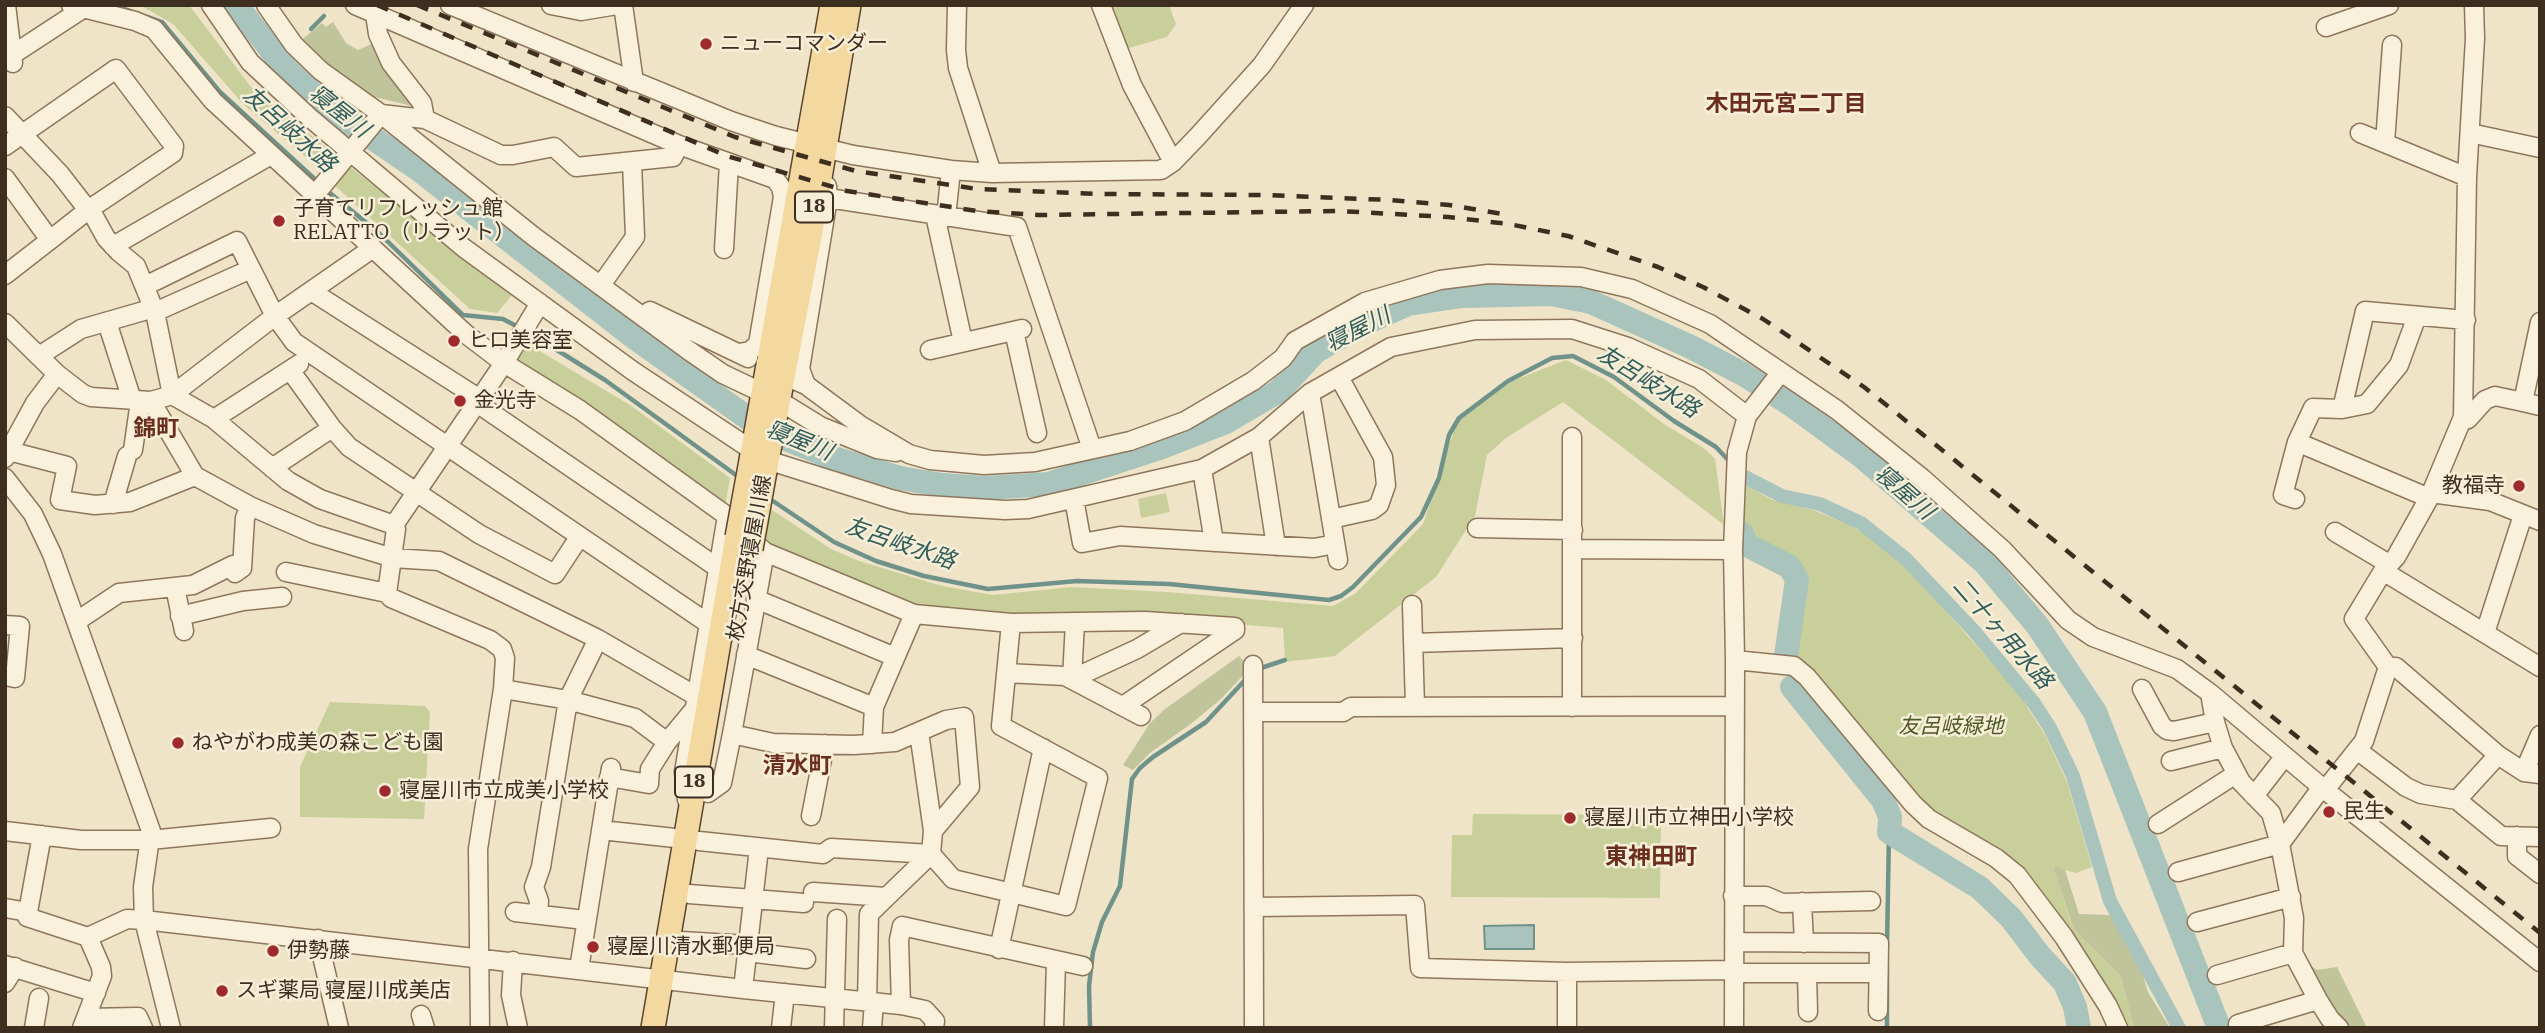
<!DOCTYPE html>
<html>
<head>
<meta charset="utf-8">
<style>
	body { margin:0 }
	#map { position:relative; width:2545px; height:1033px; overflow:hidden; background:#f0e4c8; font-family:"IBM Plex Serif",serif }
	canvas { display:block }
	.frame { position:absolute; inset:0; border:7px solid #3d2e20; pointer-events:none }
</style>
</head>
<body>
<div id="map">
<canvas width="2545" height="1033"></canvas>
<div class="frame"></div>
</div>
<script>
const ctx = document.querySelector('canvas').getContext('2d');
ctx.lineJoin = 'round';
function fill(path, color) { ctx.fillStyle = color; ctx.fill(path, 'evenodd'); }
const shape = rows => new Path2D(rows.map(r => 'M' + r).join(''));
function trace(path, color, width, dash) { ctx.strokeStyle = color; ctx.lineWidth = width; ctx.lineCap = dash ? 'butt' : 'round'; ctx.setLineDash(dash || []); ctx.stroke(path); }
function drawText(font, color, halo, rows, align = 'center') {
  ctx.font = font + ' "IBM Plex Serif","Noto Sans JP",serif'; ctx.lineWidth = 5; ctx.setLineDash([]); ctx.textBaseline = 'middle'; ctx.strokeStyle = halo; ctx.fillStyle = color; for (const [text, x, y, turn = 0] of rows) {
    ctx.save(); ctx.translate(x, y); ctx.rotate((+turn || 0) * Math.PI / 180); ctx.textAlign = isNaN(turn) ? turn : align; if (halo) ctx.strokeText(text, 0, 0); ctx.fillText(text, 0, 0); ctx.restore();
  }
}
fill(shape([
	[140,5,189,5,251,87,338,157,326,174,244,105,173,24],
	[1105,5,1169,5,1176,24,1167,37,1122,50],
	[349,166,512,295,497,313,470,309,333,184],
	[523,341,630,405,730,478,725,507,516,364,513,357],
	[1566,360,1606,380,1664,424,1705,449,1715,459,1724,525,1563,402,1506,438,1487,455,1475,516,1436,577,1335,656,1285,662,1283,628,1211,622,934,614,780,555,764,535,769,508,831,549,859,561,942,586,993,595,1071,587,1167,592,1333,606,1356,593,1423,524,1459,415,1502,385],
	[1746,485,1772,500,1813,510,1848,524,1881,544,1912,573,2020,695,2046,737,2067,782,2092,867,2076,873,2054,867,2069,918,2073,928,2121,977,2134,1028,2127,1028,2120,1013,1988,844,1928,811,1797,658,1788,656,1788,642,1798,580,1791,566,1747,544,1743,534],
	[1166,493,1170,512,1141,518,1138,499],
	[330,702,425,706,430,712,424,819,300,817,300,767],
	[1473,814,1661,815,1660,898,1451,897,1452,835,1472,835]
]), '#c9cf9b');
fill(shape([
	[333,22,346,43,358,50,378,41,416,107,362,94,299,42,322,23,326,27],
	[1239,656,1249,667,1249,669,1221,699,1192,723,1150,753,1133,770,1123,765,1150,723,1165,709],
	[2055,866,2065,870,2079,914,2110,915,2139,963,2148,992,2170,1028,2134,1028,2121,977,2073,928,2054,869],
	[2307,963,2317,970,2337,967,2367,1028,2348,1028,2333,1013]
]), '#bfc49a');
const water = shape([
	[1534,925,1534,949,1485,949,1484,926,1534,925]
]);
fill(water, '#a9c4bc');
trace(water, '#6f938a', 2);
trace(shape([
	[114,5,133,12],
	[145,16,162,22,220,92,319,183],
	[311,29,324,16],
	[325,189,379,233,463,315,503,319,520,328],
	[528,332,605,380,740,478],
	[767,497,834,542,876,561,924,576,988,589,1077,581,1169,584,1329,600,1341,596,1353,587,1421,517,1439,478,1449,435,1459,418,1508,381,1552,358,1573,356,1614,377,1674,421,1716,447,1730,462],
	[1261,668,1285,660],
	[1887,946,1889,832],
	[1090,1028,1089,986,1093,952,1102,922,1120,886,1132,779,1140,768,1153,757,1206,722,1246,679],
	[1887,1028,1887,966]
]), '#6f938a', 4.5);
trace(shape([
	[1745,477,1782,496,1820,504,1861,523,1906,559,1974,631,2034,703,2050,728,2073,776,2110,901,2179,1028]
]), '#a9c4bc', 14);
trace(shape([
	[236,5,287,70,330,109,418,169,635,338,766,431,830,457,900,478,942,485,985,488,1049,484,1162,447,1226,422,1279,391,1315,352,1361,325,1408,304,1462,296,1551,294,1591,302,1691,347,1743,374,1793,406,1860,455,1985,563,2037,625,2095,712,2219,1028],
	[1742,534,1747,545,1790,567,1797,580,1786,656],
	[1792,687,1883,800,1890,817,1889,832,1980,888,2011,918,2040,956,2065,983,2075,1007,2079,1028]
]), '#a9c4bc', 24);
const minor = shape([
	[6,5,13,63],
	[71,5,135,21,154,29,213,101,467,335,504,363,580,410,727,516,765,552,914,614,1011,623,1145,621,1235,627],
	[211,5,250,62,309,117,464,248,633,371,767,460,891,499,911,504,1005,510,1028,509,1202,469,1259,437,1310,393,1391,347,1475,330,1572,329,1628,347,1699,379,1747,416],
	[266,5,294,45,321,71,381,114,533,236,688,350,723,374,763,393],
	[355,5,679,145,775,179,781,187,783,197,758,344,750,351,739,353],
	[450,5,731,121,776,136,853,155,951,170,992,173,1161,170,1173,162,1198,136,1262,65,1304,5],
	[551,5,581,11,617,5],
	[623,5,634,82],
	[957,5,956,50,958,68,992,173],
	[1101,5,1132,85,1173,162],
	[375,14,378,34,391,63,422,103,425,119],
	[2326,27,2389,5],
	[12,55,84,8],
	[5,116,60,174,88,210],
	[2360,133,2467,177],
	[2470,133,2540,148],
	[2385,143,2392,45],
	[5,146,116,69,174,146,173,153,88,210,50,240],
	[5,178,50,240,5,275],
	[314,196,381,114,425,119,501,155,513,155,554,147,576,167,673,157,679,145],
	[828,198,1017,227,1092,449],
	[90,209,106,238,119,252,136,266,155,312,172,395,214,419,288,481,320,499,394,525],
	[935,215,963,342],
	[946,217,951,170],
	[113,246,271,155],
	[724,249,729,163],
	[601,285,635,237,632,162],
	[145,286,237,241,275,316,294,342,709,624],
	[311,291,480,399],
	[650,311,748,358],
	[155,312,251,269],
	[107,322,132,400],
	[2540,322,2523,402,2540,406],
	[5,323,57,374,83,394,91,397,151,401,172,395,275,316,373,248],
	[1014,331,1037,433],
	[930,350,1022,329],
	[39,356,81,329,154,308],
	[290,370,332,428,349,447,479,534,555,574,580,536],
	[1781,372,1747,416,1737,452,1733,550,1735,660,1794,666,1807,677,1913,804,1929,819,1996,858,2017,875,2064,937,2108,1006,2118,1028],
	[794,380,806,385,860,425,909,454,930,460,984,465,1035,462,1130,441,1185,421,1253,381,1283,358,1295,341,1365,302,1440,280,1488,274,1581,277,1632,289,1710,324,1837,410,1922,478,2002,549,2068,620,2093,637,2177,669,2210,693,2325,790,2540,962],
	[806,385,800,369,828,198,827,186],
	[1310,393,1338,560],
	[778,400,820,426,877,449,896,452],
	[151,401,195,476,250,506,314,534,393,558,439,561,598,639,696,696],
	[477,403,718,568],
	[2342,409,2365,311,2466,320],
	[2463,417,2468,419,2485,400,2495,396,2523,402],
	[214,419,299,364],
	[1259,437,1276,546],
	[2297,442,2429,498],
	[133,450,140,401],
	[9,451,67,466,60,500,95,505,130,502,195,476],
	[5,458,35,403,57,374],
	[272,468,332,428],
	[1202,469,1214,542],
	[5,478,33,514,52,554,151,831,143,887,144,920,743,989,901,1005,925,1010,935,1021,934,1028],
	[2431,493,2490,501,2540,521],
	[1074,499,1082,543,1120,536,1314,548,1335,544],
	[2295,499,2283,495,2297,442,2313,408,2342,409,2367,404,2399,365,2417,316],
	[113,504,127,456],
	[1331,519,1372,510,1379,505,1386,485,1383,457,1339,377],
	[1477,528,1573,530],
	[2335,532,2389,564],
	[1573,549,1733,550],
	[2383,571,2540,667],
	[286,572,387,593,391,598,490,640,502,649,505,658,503,689,478,849,480,1028],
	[175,587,184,631],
	[387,593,396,529,394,525,504,363,540,303],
	[756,599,895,657],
	[1412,605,1415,707],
	[180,616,243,601,282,597],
	[77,621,119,593,193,585,233,565,235,573,242,568,245,518,250,506],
	[1075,622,1072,679,1137,649,1181,623],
	[5,625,20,626,15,678,5,676],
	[2485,633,2523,515],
	[1413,643,1573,638],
	[746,655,874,707],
	[1253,665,1254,1028],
	[2388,667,2396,667,2498,755],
	[1006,673,1065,676,1141,716],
	[503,689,568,700,635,718,667,742],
	[2142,689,2162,726,2167,730,2174,731,2215,722],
	[2210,693,2215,722,2223,748,2241,782,2271,813,2280,844,2294,918,2293,953,2318,1000,2330,1019,2339,1028],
	[1123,706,1235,630,1235,627],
	[1572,707,1572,437],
	[1253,712,1343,712,1351,707,1734,706],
	[732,734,765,552],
	[872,744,874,707,914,614],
	[2357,750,2406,787,2421,794,2457,800,2501,836,2540,837],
	[2171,761,2223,748],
	[2524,772,2540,735],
	[609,777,649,784,650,769,667,742,692,712],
	[2325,790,2364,741,2388,667,2354,619,2383,571,2396,557,2429,498,2463,417,2467,177,2475,38,2474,5],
	[708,793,722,783,732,734,773,743,854,745,895,742,946,720,964,717,970,787,933,831],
	[2254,796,2285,756],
	[687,800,684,772,727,516],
	[2457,800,2498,755,2524,772,2540,774],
	[811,816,825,744],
	[2158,824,2236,774],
	[601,830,684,839],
	[5,831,81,840,150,840,271,828],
	[2517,836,2517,856,2540,874],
	[699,841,823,854,831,848,931,854,953,879,1066,906,1098,778,1001,726,1011,623],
	[2178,872,2280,844,2322,787],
	[813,892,886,897],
	[689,894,804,903],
	[1733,896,1766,896,1782,903,1871,901],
	[1802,902,1804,943],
	[1255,907,1415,905,1420,968,1567,972,1734,970],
	[5,908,28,912,42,835],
	[515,912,585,920],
	[538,914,539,901,534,887,541,867,568,700,598,639],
	[27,917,88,937,101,967,102,976,82,1028],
	[2197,922,2291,897],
	[88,937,127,919,144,920,171,1028],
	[318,939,339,1028],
	[681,941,748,945],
	[1734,942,1879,943,1878,1011],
	[999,949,1043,748],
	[747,952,806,959],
	[513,961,511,995,518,1028],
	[5,965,96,993],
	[579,969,611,768],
	[1567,972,1567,1028],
	[1734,973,1878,973],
	[1807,974,1808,1012],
	[2217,975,2293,953],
	[5,983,15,967],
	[743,989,759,848],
	[867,1001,869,914,931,854,933,831,919,732],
	[901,1005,899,940,902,926,1083,966],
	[421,1015,425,1028],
	[87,1018,138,1017,143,1028],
	[2238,1024,2318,1000],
	[34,1028,39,998],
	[781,1028,785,993],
	[834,1028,837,919],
	[872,1028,874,1002],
	[1054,1028,1056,962],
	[1734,1028,1735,660]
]);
const major = shape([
	[750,466,832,5],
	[765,471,811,231,849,5],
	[653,1028,737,537]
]);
trace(minor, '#8d765c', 21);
trace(major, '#5b4430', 26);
trace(minor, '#faf1dc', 18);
trace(major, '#f3d9a0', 23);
trace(shape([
	[377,5,727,156,847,191,977,211,1038,215,1339,211,1448,217,1509,224,1568,236,1658,267,1703,287,1763,319,1864,387,2540,933],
	[417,5,735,137,856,171,977,189,1101,194,1264,195,1390,200,1449,205,1502,214]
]), '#3d2e20', 4.5, [12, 12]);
const majorBridge = shape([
	[737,537,750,466],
	[751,549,765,471]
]);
trace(majorBridge, '#5b4430', 26, []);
trace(majorBridge, '#f3d9a0', 23);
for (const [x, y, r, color] of [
	[706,44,7,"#9e2a2b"],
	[279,221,7,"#9e2a2b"],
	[454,341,7,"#9e2a2b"],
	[460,401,7,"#9e2a2b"],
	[2519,486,7,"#9e2a2b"],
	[178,743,7,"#9e2a2b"],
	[385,791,7,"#9e2a2b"],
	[2329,812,7,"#9e2a2b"],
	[1570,818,7,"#9e2a2b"],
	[593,947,7,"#9e2a2b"],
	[273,951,7,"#9e2a2b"],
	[222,991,7,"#9e2a2b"]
]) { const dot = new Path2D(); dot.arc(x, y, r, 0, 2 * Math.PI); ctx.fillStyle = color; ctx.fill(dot); trace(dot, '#f7eed8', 2.5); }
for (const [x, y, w] of [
	[814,207,38],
	[694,782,38]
]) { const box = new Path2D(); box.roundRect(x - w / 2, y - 15.5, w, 31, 5); ctx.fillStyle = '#f7eed8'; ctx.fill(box); trace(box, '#3d2e20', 2); }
drawText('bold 19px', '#3d2e20', null, [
	["18",814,207],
	["18",694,782]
]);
drawText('21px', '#3d2e20', '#f7eed8', [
	["ニューコマンダー",720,44],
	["子育てリフレッシュ館",293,209],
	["RELATTO（リラット）",293,233],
	["ヒロ美容室",468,341],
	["金光寺",474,401],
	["教福寺",2505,486,"right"],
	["ねやがわ成美の森こども園",192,743],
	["寝屋川市立成美小学校",399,791],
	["民生",2343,812],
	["寝屋川市立神田小学校",1584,818],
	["寝屋川清水郵便局",607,947],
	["伊勢藤",287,951],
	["スギ薬局 寝屋川成美店",236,991]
], 'left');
drawText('21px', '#3d2e20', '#f7eed8', [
	["枚方交野寝屋川線",750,558,-80]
]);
drawText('italic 21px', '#4d5a26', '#f7eed8', [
	["友呂岐緑地",1951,727]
]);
drawText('bold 23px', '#6b2e1e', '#f7eed8', [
	["木田元宮二丁目",1786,104],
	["錦町",156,429],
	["清水町",797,766],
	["東神田町",1651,857]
]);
drawText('italic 23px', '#2f5d5a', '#f7eed8', [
	["寝屋川",339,112,38],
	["友呂岐水路",289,130,42],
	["寝屋川",1358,330,-27],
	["友呂岐水路",1648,382,32],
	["寝屋川",799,441,22],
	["寝屋川",1904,493,41],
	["友呂岐水路",900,544,19],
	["二十ヶ用水路",2002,634,49]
]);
</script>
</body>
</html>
